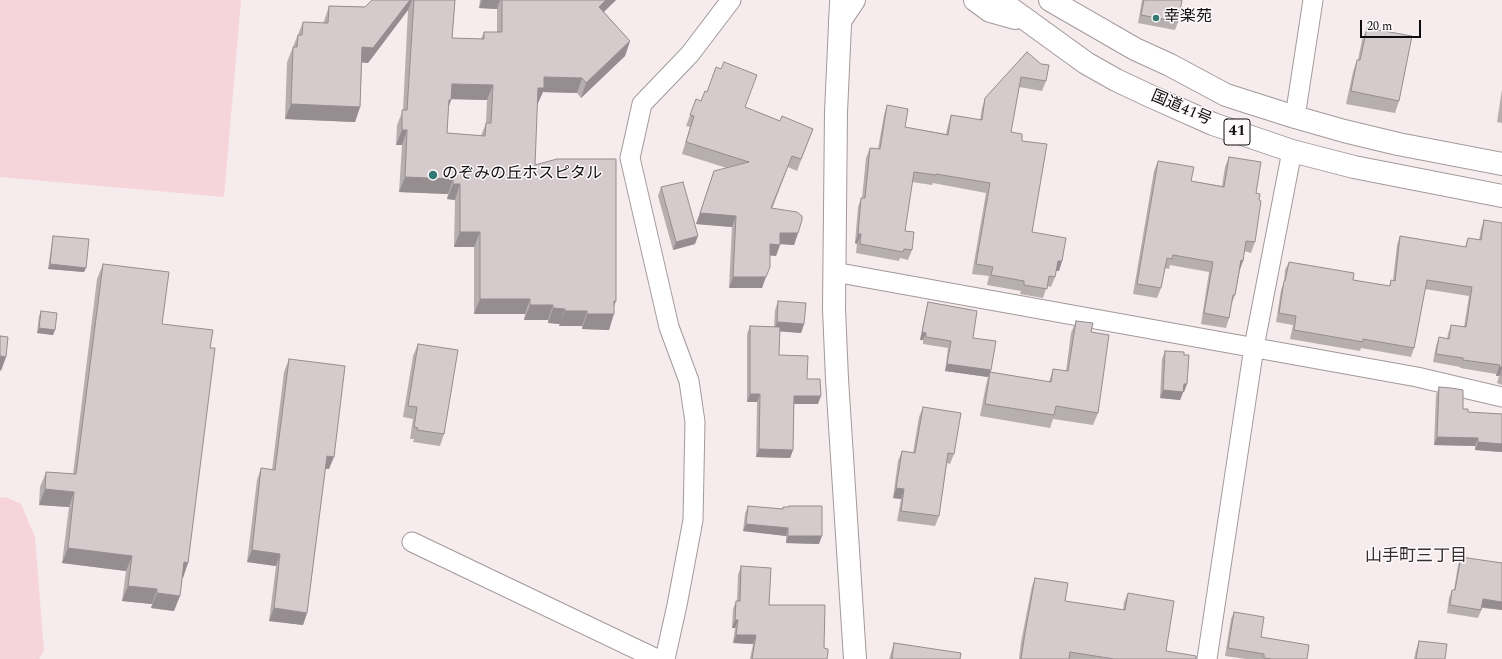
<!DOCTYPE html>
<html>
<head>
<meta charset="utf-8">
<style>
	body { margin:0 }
	#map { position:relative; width:1502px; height:659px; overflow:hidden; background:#f6ebed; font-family:Spectral,serif }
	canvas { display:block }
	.scale { position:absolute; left:1360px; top:20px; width:61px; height:18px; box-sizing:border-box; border:2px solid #100d0e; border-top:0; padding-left:5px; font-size:12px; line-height:14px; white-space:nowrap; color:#100d0e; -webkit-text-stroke:3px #fefafb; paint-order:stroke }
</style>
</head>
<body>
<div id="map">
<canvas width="1502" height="659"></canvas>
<div class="scale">20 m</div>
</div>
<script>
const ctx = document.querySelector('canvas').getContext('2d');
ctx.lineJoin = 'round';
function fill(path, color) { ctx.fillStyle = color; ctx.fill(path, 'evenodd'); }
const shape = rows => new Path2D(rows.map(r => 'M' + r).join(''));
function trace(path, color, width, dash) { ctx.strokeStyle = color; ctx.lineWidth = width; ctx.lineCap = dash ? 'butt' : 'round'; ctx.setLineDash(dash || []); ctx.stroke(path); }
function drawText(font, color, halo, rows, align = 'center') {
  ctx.font = font + ' Spectral,"Noto Sans JP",serif'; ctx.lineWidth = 3; ctx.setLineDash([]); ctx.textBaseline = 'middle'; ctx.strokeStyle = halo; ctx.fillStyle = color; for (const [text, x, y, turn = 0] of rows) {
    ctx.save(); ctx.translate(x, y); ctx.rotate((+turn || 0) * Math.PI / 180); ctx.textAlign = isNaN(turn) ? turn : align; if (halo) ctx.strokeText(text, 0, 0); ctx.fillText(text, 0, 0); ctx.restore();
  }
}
fill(shape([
	[0,0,241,0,224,197,0,177],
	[6,497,21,504,35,537,44,651,39,659,0,659,0,498]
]), '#f6d5da');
const minor = shape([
	[1295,117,1313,0],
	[834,272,1417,377,1502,397],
	[412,542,657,659],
	[665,659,677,605,693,520,695,422,689,381,669,327,630,158,642,104,690,54,731,0],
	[1207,659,1254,347,1292,151]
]);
const tertiary = shape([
	[841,3,836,112,834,309,837,379,855,659]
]);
const trunk = shape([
	[975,0,990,11,1015,18],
	[999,0,1086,63,1116,80,1150,96,1213,124,1292,151,1354,167,1502,196],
	[1050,0,1135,49,1170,65,1226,95,1295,117,1344,131,1398,144,1502,164],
	[840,21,854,0]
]);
trace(minor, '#a3999a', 21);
trace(tertiary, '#a3999a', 24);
trace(trunk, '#a3999a', 24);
trace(minor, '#fff', 19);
trace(tertiary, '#fff', 22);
trace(trunk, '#fff', 22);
fill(shape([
	[372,0,455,0,452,38,481,39,484,32,497,32,497,9,479,8,480,0,616,0,604,12,630,41,625,56,581,98,577,93,543,92,538,103,537,103,535,165,614,306,609,330,582,329,582,326,559,326,560,324,548,323,548,320,524,320,525,314,474,314,474,247,454,247,455,200,447,199,448,194,399,192,402,145,396,145,397,125,403,110,408,10,368,63,362,62,360,107,355,122,285,119,287,62,303,22,323,23,324,21,329,6,365,7],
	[451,99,487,100,486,123,481,136,447,133,448,108],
	[1142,0,1182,0,1178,22,1175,30,1138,23],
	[1367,28,1399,101,1395,113,1346,104,1353,72,1357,60,1358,60,1362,40],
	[1027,52,1046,81,1042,91,1019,87,1011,132,1022,141,1032,232,1062,261,1059,271,1056,271,1055,277,1051,287,1047,286,1043,298,1020,294,1021,291,987,285,989,276,972,274,986,193,933,183,932,185,912,182,905,231,912,250,908,260,900,258,899,261,856,253,857,244,855,243,858,207,861,198,862,198,866,158,870,148,878,149,884,115,887,105,905,127,946,134,948,125,951,115,980,120,982,108,985,98],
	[1502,89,1502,123,1497,122],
	[696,99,701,101,745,107,780,121,813,129,797,171,788,167,772,209,798,233,794,245,780,244,776,256,770,255,762,288,729,288,732,227,696,224,714,171,727,168,682,154,690,127,686,126],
	[1229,157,1256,193,1255,242,1251,253,1244,251,1243,261,1240,270,1235,295,1231,305,1229,318,1226,328,1201,324,1209,272,1170,265,1169,269,1165,268,1161,288,1157,298,1133,294,1154,171,1158,161,1191,181,1222,186,1225,167],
	[661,187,695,244,673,250,658,196],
	[1484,220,1502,223,1502,385,1497,383,1499,376,1496,376,1496,374,1460,368,1460,367,1433,362,1436,346,1439,337,1447,339,1448,334,1451,325,1464,327,1469,296,1425,289,1414,348,1411,357,1361,348,1360,351,1290,339,1293,325,1276,322,1281,290,1284,282,1285,270,1289,262,1353,280,1389,286,1391,280,1393,280,1397,245,1400,236,1465,247,1468,238,1479,240,1481,229],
	[53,236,84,272,48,269,52,241],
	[103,264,162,324,210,348,188,563,182,578,174,611,151,608,152,604,122,601,126,571,62,563,69,507,39,505,40,487,46,472,73,474,97,279],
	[778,301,804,324,801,333,779,331,779,355,807,379,818,404,794,404,793,450,790,458,756,457,757,402,747,402,747,334,750,326,774,327,775,310],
	[928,302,973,338,991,370,991,372,1049,382,1053,369,1066,371,1071,333,1076,321,1091,332,1098,413,1093,425,1053,419,1050,428,980,416,986,385,988,377,945,371,948,348,923,344,923,340,920,340,926,309],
	[41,311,55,330,53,335,37,333,39,316],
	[418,344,444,434,440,446,413,442,414,439,410,439,413,419,403,417,413,356],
	[1165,351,1184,355,1187,384,1180,400,1160,398,1162,359],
	[289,359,329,469,325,469,307,613,303,625,269,621,276,566,247,562,257,480,261,468,272,470,284,372],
	[1439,387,1463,409,1468,412,1502,414,1502,452,1475,450,1475,446,1434,445,1436,395],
	[923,407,954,454,950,464,947,463,939,516,935,526,897,521,901,499,893,498,898,461,902,451,913,453,919,417],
	[748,506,782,509,783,507,788,507,789,506,819,544,786,543,786,536,743,531,745,514],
	[1461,557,1502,610,1482,608,1478,618,1447,613,1449,598,1452,590,1454,590,1458,565],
	[741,566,769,605,824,648,827,659,750,659,753,644,733,643,735,628,732,628,733,609,736,601,737,601,738,575],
	[1035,578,1065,601,1123,610,1124,602,1128,593,1166,651,1196,659,1019,659,1021,642,1032,586],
	[1234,612,1261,637,1307,659,1246,659,1225,656,1231,619],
	[1419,641,1445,659,1414,659,1416,650],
	[894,643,960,659,889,659,890,656]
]), '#b7aeaf');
fill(shape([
	[410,0,412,0,408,10,368,63,357,62,362,47],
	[482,0,500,0,497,9,479,8],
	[606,0,616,0,593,22,599,7],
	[630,41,625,56,581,98,586,83],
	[544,77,582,78,577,93,543,92,538,103,532,103,538,88],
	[452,84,493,85,487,100,446,99],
	[449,100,451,100,446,115],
	[291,104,360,107,355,122,285,119],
	[402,130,407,130,402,145,396,145],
	[405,177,453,179,448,194,399,192],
	[453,184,460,184,455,200,447,199],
	[700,213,736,216,732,227,696,224],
	[460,232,480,232,474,247,454,247],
	[780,233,798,233,794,245,779,244,780,245,776,256,766,255,770,244],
	[858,234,861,234,857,244,855,243],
	[698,236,695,244,673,250,676,242],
	[1241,260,1243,261,1239,271],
	[1058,261,1062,261,1059,271,1054,270],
	[50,264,86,268,84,272,48,269],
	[733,277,766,277,762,288,729,288],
	[480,299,530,299,525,314,474,314],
	[614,301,616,301,611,314,614,314,609,330,582,329,587,314],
	[530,305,553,305,548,320,524,320],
	[553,308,565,309,560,324,548,323],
	[565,311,587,311,582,326,559,326],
	[777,322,804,324,801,333,774,331],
	[39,328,55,330,53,335,37,333],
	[922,332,926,333,923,340,920,340],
	[0,356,6,357,1,371,0,370],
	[947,364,991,370,988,377,945,371],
	[1499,367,1502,367,1499,376,1496,376],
	[1184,384,1187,384,1184,392,1182,392,1183,392,1180,400,1160,398,1163,390],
	[750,394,760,394,757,402,747,402],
	[794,396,821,396,818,404,791,404],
	[1437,437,1478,438,1475,446,1434,445],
	[1478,442,1502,444,1502,452,1475,450],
	[759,449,793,450,790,458,756,457],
	[327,456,334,457,329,469,322,468],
	[896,488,904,489,901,499,893,498],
	[45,489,74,492,69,507,39,505],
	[746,524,788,528,786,536,743,531],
	[788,536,822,536,819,544,786,543],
	[68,548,132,556,126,571,62,563],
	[252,550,280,554,276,566,247,562],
	[184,562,188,563,183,578,178,577],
	[128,586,157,589,152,604,122,601],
	[157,593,180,596,174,611,151,608],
	[1483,599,1502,602,1502,610,1480,607],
	[274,608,307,613,303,625,269,621],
	[735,620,738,620,735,628,732,628],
	[736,635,756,635,753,644,733,643]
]), '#958d8f');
const building = shape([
	[372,0,410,0,373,48,362,47,360,107,291,104,293,47,297,47,298,35,302,35,303,22,328,23,329,6,365,7,372,0],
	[414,0,455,0,452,38,484,39,484,32,502,32,502,0,606,0,599,7,630,41,586,83,582,78,544,77,544,88,538,88,535,165,557,159,616,159,616,301,614,301,614,314,587,314,587,311,565,311,565,309,553,308,553,305,530,305,530,299,480,299,480,232,460,232,460,184,453,184,453,179,405,177,407,130,402,130,402,110,407,110,414,0],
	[452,84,493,85,491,123,486,123,485,136,447,133,449,100,451,100,452,84],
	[1144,0,1182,0,1178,22,1141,15,1144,0],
	[1367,28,1412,36,1399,101,1351,91,1357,60,1360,60,1367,28],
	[1027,52,1041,64,1049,65,1046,81,1021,77,1011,132,1022,134,1022,141,1047,144,1032,232,1066,238,1062,261,1058,261,1055,277,1049,276,1047,289,1024,285,1024,281,991,275,993,267,976,264,990,183,936,174,936,175,914,172,905,231,914,232,912,250,904,249,903,252,860,244,861,234,858,234,861,198,865,198,870,148,880,149,887,105,908,109,905,127,948,135,951,115,982,120,985,98,1027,52],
	[724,62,757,75,745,107,780,121,782,116,813,129,801,159,792,156,771,208,797,212,802,216,802,220,798,233,780,233,780,245,770,244,770,267,766,277,733,277,736,216,700,213,714,171,749,162,686,142,694,116,690,115,696,99,701,101,705,91,707,92,716,67,721,69,724,62],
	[1229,157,1261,162,1256,193,1260,194,1259,200,1261,201,1255,242,1246,241,1243,261,1241,260,1235,295,1233,295,1229,318,1204,313,1213,262,1173,255,1172,259,1167,258,1161,288,1137,284,1158,161,1194,167,1191,181,1224,187,1229,157],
	[683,182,698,236,676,242,661,187,683,182],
	[1484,220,1502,223,1502,375,1500,375,1502,367,1499,367,1500,365,1463,360,1463,358,1436,354,1439,337,1449,339,1451,325,1466,327,1472,287,1427,280,1414,348,1363,339,1363,342,1294,330,1296,316,1279,313,1284,281,1285,281,1289,262,1354,273,1353,280,1390,286,1391,280,1395,281,1400,236,1466,247,1468,238,1481,240,1484,220],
	[53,236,89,239,86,268,50,264,53,236],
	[103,264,169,272,162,324,213,330,210,348,215,348,188,563,184,562,180,596,157,593,157,589,128,586,132,556,68,548,74,492,45,489,46,472,76,474,103,264],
	[778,301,806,303,804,324,777,322,778,301],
	[928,302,977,311,973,338,996,341,991,370,947,364,951,341,926,337,926,333,922,332,928,302],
	[41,311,57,313,55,330,39,328,41,311],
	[1076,321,1093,323,1091,332,1109,335,1098,413,1056,406,1054,415,985,404,990,372,1051,382,1053,369,1068,371,1076,321],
	[750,326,780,327,779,355,808,356,807,379,820,379,821,396,794,396,793,450,759,449,760,394,750,394,750,326],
	[0,336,8,337,6,357,0,356,0,336],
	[418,344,458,350,444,434,417,430,418,428,414,427,417,407,408,406,418,344],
	[1165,351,1184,352,1184,355,1189,355,1187,384,1184,384,1183,392,1163,390,1165,351],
	[289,359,345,366,334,457,327,456,307,613,274,608,280,554,252,550,261,468,275,470,289,359],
	[1439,387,1451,388,1463,390,1463,409,1468,409,1468,412,1502,414,1502,444,1478,442,1478,438,1437,437,1439,387],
	[923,407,961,413,954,454,948,453,939,516,901,511,904,489,896,488,902,451,915,453,923,407],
	[748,506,783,509,783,507,789,507,789,506,822,506,822,536,788,536,788,528,746,524,748,506],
	[1461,557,1502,563,1502,602,1483,599,1481,610,1450,605,1452,590,1455,590,1461,557],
	[741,566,771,568,769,605,825,605,824,648,828,649,828,652,827,659,752,659,756,635,736,635,738,620,735,620,736,601,740,601,741,566],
	[1035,578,1068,583,1065,601,1125,610,1128,593,1174,601,1166,651,1196,656,1196,659,1114,659,1070,652,1069,659,1021,659,1025,633,1035,578],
	[1234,612,1264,617,1261,637,1309,645,1307,659,1272,659,1264,658,1264,654,1228,648,1234,612],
	[1419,641,1447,644,1445,659,1416,659,1419,641],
	[894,643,961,653,960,659,892,659,894,643]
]);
fill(building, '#d5cacc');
trace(building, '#958d8f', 1);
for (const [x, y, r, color] of [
	[1156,18,4,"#317972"],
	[433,175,5,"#317972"]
]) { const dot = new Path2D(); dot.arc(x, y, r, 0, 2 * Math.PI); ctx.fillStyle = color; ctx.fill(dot); trace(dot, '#fefafb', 1.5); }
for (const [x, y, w] of [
	[1237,132,26]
]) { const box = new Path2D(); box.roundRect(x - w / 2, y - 13, w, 26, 3); ctx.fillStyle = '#fefafb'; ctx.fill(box); trace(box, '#100d0e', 1); }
drawText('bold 15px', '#100d0e', null, [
	["41",1237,132]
]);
drawText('16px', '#100d0e', '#fefafb', [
	["幸楽苑",1164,18],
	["のぞみの丘ホスピタル",442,175]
], 'left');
drawText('16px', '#100d0e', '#fefafb', [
	["国道41号",1181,109,23]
]);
drawText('17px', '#352d2e', '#fefafb', [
	["山手町三丁目",1416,558]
]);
</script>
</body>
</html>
